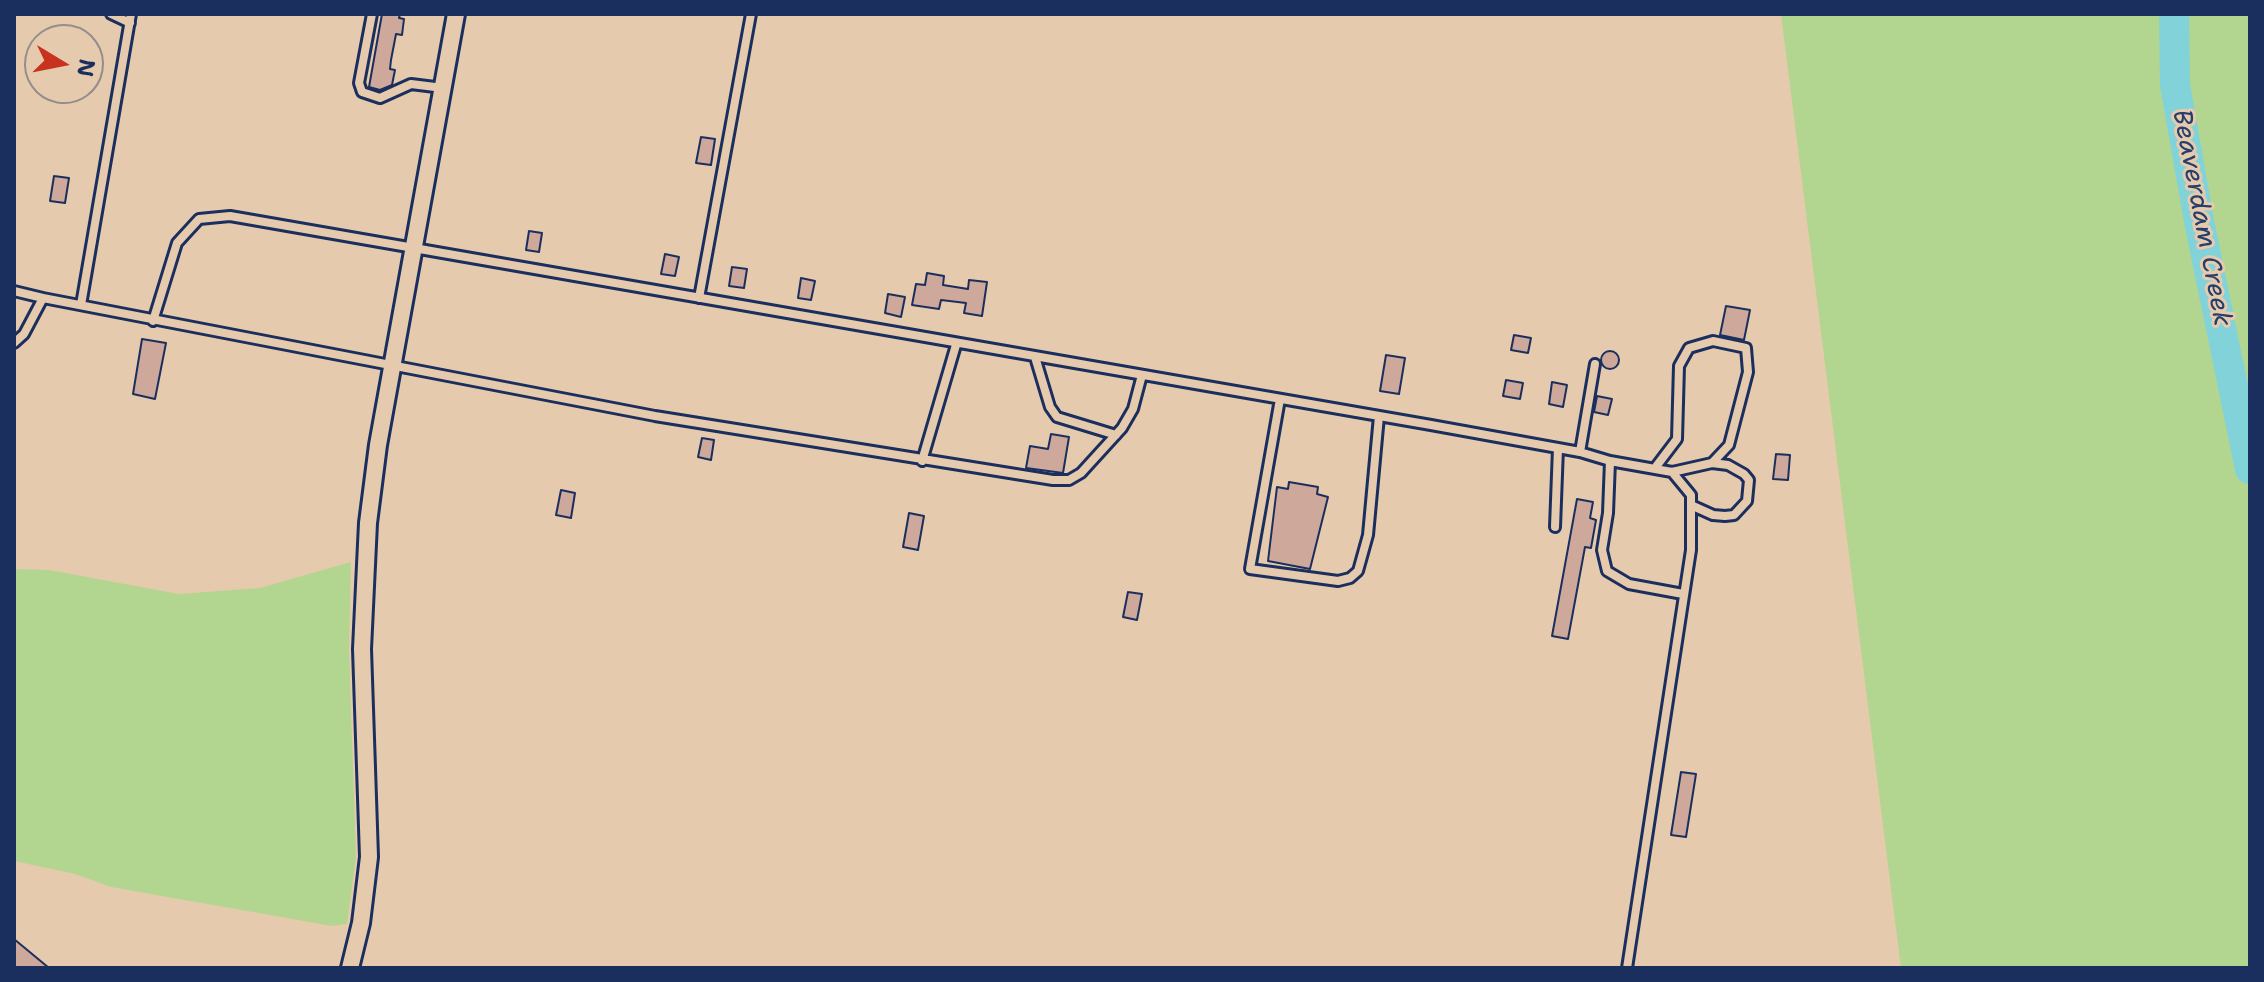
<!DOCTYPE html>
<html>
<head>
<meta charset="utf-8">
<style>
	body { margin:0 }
	#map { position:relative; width:2264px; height:982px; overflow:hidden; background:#e6caad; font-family:"Shantell Sans",sans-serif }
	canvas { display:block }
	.frame { position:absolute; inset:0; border:16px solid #1b2f5e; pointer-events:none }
	.north { position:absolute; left:24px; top:24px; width:80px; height:80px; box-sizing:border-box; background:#e6caad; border:2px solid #958c8d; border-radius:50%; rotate:100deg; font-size:22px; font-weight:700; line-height:32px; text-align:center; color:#1b2f5e }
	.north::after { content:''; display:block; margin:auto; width:28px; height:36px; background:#c8321e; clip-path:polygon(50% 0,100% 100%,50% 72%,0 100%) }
</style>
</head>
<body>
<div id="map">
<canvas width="2264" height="982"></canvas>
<div class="frame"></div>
<div class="north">N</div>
</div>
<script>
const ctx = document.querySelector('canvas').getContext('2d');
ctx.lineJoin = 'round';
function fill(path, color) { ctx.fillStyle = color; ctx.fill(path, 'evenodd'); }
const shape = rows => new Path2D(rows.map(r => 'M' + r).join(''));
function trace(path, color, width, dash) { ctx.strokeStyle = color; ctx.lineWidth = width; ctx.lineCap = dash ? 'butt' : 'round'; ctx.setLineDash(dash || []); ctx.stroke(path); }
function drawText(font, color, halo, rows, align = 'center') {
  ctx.font = font + ' "Shantell Sans",sans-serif'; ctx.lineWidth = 6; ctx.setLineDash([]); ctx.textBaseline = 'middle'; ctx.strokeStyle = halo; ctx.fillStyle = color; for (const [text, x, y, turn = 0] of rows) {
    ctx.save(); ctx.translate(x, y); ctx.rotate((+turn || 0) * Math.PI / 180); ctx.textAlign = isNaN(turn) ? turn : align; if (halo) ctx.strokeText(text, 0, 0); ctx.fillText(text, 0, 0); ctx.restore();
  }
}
fill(shape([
	[1781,14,2250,14,2250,968,1901,968],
	[351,562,349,650,356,857,347,924,332,926,111,887,75,874,14,861,14,569,49,570,179,594,260,588]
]), '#b2d690');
trace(shape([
	[2174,14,2175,85,2199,221,2250,469]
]), '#81d2d9', 30);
const building = shape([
	[382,14,400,14,399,18,404,19,402,35,396,34,391,60,390,69,395,70,392,85,380,90,369,87,382,14],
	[701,137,715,139,711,165,696,163,701,137],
	[54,176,69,178,65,203,50,201,54,176],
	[529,231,542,233,539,252,526,250,529,231],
	[665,254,679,257,675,276,661,274,665,254],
	[732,267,747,269,744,288,729,286,732,267],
	[927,273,944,276,943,285,968,289,969,280,987,282,982,316,964,313,966,303,941,300,939,309,912,305,916,284,925,285,927,273],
	[801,278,815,281,811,300,798,298,801,278],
	[888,294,905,297,901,317,885,313,888,294],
	[1726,306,1750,310,1744,340,1720,335,1726,306],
	[1514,335,1531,338,1528,353,1511,350,1514,335],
	[142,339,166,343,155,399,133,394,142,339],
	'1601 360a9 9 0 1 1 18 0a9 9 0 1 1-18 0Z',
	[1386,355,1405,358,1399,394,1380,391,1386,355],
	[1506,380,1523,383,1520,399,1503,396,1506,380],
	[1552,382,1567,385,1563,407,1549,404,1552,382],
	[1597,396,1612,399,1608,415,1594,412,1597,396],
	[1051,434,1069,437,1063,473,1026,468,1030,446,1048,449,1051,434],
	[702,438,714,440,711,460,698,457,702,438],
	[1776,454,1790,455,1788,480,1773,479,1776,454],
	[1289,482,1318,487,1317,494,1328,497,1310,569,1268,561,1277,487,1288,489,1289,482],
	[561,490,575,493,571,518,556,515,561,490],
	[1577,499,1593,502,1590,518,1596,520,1591,548,1585,547,1568,639,1552,636,1577,499],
	[909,513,924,516,918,550,903,547,909,513],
	[1128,592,1142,594,1137,620,1123,617,1128,592],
	[1681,772,1696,774,1686,837,1671,835,1681,772],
	[14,939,49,968,14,968,14,939]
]);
fill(building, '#cda89b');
trace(building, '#1b2f5e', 2);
const lane = shape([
	[111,14,130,23],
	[372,14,359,83,362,92,380,98,411,84,443,88],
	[14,291,43,298,24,334,14,343],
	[43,298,655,416,1053,480,1069,480,1081,473,1122,428,1133,409,1142,375],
	[699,298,751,14],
	[81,305,131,14],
	[153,321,177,243,199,219,230,216,1431,425,1580,452,1610,461,1672,472,1712,463,1729,445,1748,372,1746,348,1713,341,1689,348,1679,366,1677,439,1655,468],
	[1035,357,1050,407,1057,417,1116,435],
	[1280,399,1250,569,1338,581,1350,578,1358,571,1368,535,1379,416],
	[1580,452,1595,364],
	[922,461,956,345],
	[1610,461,1608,513,1602,550,1607,571,1629,584,1683,594],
	[1693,506,1713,515,1725,516,1734,515,1747,501,1749,480,1744,474,1728,465,1712,463],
	[1555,527,1558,448],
	[1627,968,1691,550,1691,495,1672,472]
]);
const street = shape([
	[350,968,361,923,369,857,362,649,368,523,378,445,456,14]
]);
trace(lane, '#1b2f5e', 14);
trace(street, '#1b2f5e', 22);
trace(lane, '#e6caad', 8);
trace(street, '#e6caad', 16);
drawText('italic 26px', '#253f6a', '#e6caad', [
	["Beaverdam Creek",2201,218,79]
]);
</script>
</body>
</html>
